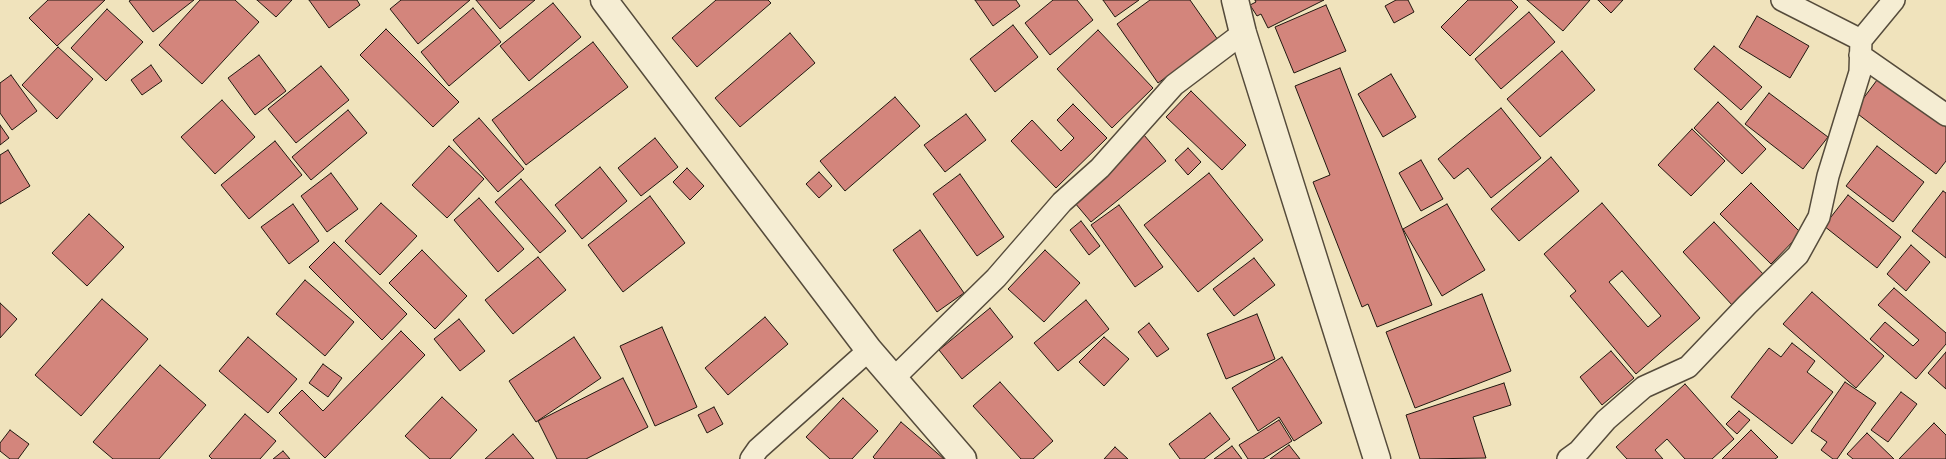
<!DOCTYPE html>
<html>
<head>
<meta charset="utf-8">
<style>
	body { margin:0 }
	canvas { display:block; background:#f0e3bc }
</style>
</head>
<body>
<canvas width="1946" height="459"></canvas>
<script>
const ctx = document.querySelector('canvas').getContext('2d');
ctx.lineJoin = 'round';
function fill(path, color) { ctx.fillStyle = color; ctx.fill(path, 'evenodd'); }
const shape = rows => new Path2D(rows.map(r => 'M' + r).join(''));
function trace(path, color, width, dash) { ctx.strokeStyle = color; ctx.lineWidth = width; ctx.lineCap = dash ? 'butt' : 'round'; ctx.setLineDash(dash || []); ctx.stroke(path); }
const building = shape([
	[48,0,105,0,57,46,29,18,48,0],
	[131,0,194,0,153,32,129,1,131,0],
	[200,0,235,0,259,22,202,84,159,45,200,0],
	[257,0,292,0,276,17,257,0],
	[309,0,357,0,360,5,329,28,309,0],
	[401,0,470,0,418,44,390,9,401,0],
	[476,0,535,0,500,29,476,0],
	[716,0,768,0,771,3,697,67,672,38,716,0],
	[975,0,1016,0,1020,6,993,26,975,0],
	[1053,0,1077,0,1093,20,1050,55,1025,23,1053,0],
	[1103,0,1139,0,1115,17,1103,0],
	[1150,0,1190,0,1218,40,1158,83,1117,24,1150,0],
	[1255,0,1324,0,1268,28,1261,14,1257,16,1250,5,1256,2,1255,0],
	[1396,0,1408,0,1414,12,1394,23,1385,6,1396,0],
	[1468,0,1511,0,1518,7,1470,56,1441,27,1468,0],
	[1527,0,1590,0,1563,31,1527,0],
	[1598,0,1623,0,1611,13,1598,0],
	[553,3,581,37,529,81,500,46,553,3],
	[1326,5,1346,51,1294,73,1275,27,1326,5],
	[473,8,501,42,449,86,421,52,473,8],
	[107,9,143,42,106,81,71,48,107,9],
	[1529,12,1555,42,1501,89,1475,59,1529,12],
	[1757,16,1809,46,1790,78,1739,47,1757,16],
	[1013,25,1038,57,995,92,970,59,1013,25],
	[386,29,459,102,433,127,360,55,386,29],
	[1098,30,1153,88,1112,128,1057,69,1098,30],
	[790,33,815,63,740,127,715,98,790,33],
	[593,42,628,87,526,165,492,120,593,42],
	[1714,46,1762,87,1741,110,1694,69,1714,46],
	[58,47,93,79,57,119,22,85,58,47],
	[1562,51,1595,90,1540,137,1507,99,1562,51],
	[259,55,286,91,255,115,228,78,259,55],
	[151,65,162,81,142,95,131,80,151,65],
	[321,66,349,100,296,143,268,109,321,66],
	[1340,68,1432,305,1377,327,1368,304,1362,307,1313,182,1330,175,1295,86,1340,68],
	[1391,74,1416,117,1383,137,1358,94,1391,74],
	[11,75,37,111,12,130,0,113,0,83,11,75],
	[1880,76,1946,127,1946,161,1936,174,1854,111,1880,76],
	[1191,91,1246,145,1222,170,1166,117,1191,91],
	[1769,93,1828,137,1803,169,1745,124,1769,93],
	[895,97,920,126,845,191,820,161,895,97],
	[222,100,255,137,215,174,181,137,222,100],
	[1718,102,1766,149,1742,174,1694,128,1718,102],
	[1073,104,1107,138,1056,188,1011,141,1032,120,1061,151,1074,138,1057,120,1073,104],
	[1501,108,1541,158,1491,198,1468,168,1454,179,1438,159,1501,108],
	[348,110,367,133,311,180,292,157,348,110],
	[966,114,986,140,945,172,924,145,966,114],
	[479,118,524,169,498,192,453,140,479,118],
	[0,125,9,138,0,145,0,125],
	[1692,129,1725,161,1691,196,1658,165,1692,129],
	[1144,135,1166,161,1091,222,1069,196,1144,135],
	[655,138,678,167,641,196,618,168,655,138],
	[275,141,302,175,249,219,221,185,275,141],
	[449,146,484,179,447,218,412,185,449,146],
	[1877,146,1924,182,1893,222,1846,186,1877,146],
	[1188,148,1201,162,1188,175,1175,160,1188,148],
	[8,150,30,186,0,204,0,155,8,150],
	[1551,157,1579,191,1519,241,1491,209,1551,157],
	[1421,160,1443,199,1421,211,1399,173,1421,160],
	[600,167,627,201,582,239,555,205,600,167],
	[687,168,704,186,690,200,673,182,687,168],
	[819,172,832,186,819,198,806,184,819,172],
	[331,173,358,209,327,232,301,196,331,173],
	[1209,173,1263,240,1198,292,1144,225,1209,173],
	[960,174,1004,237,977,256,933,194,960,174],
	[521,179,566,231,540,253,495,202,521,179],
	[1751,183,1801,233,1771,264,1720,214,1751,183],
	[1943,191,1946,193,1946,258,1912,231,1943,191],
	[1848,195,1901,237,1877,268,1824,226,1848,195],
	[650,196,685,243,623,292,588,245,650,196],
	[479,198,524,249,498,272,454,220,479,198],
	[381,203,417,236,380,275,345,241,381,203],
	[1602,203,1700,318,1636,374,1570,296,1576,291,1544,254,1602,203],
	[1622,271,1661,316,1648,327,1609,282,1622,271],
	[293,204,319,241,289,264,261,227,293,204],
	[1447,204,1485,270,1442,296,1403,229,1447,204],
	[1119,205,1163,267,1135,287,1091,225,1119,205],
	[89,214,124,247,87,286,52,253,89,214],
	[1081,221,1100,246,1089,255,1070,230,1081,221],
	[1714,222,1765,276,1733,306,1683,252,1714,222],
	[920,230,964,293,937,312,893,250,920,230],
	[334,242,407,314,382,340,309,267,334,242],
	[1911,245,1930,262,1906,291,1887,274,1911,245],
	[422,250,467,296,435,329,389,283,422,250],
	[1045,250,1080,283,1044,322,1008,289,1045,250],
	[538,257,566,290,513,334,485,300,538,257],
	[1254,258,1275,285,1234,316,1213,289,1254,258],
	[305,280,354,322,325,356,276,314,305,280],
	[1894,288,1946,333,1946,344,1916,379,1870,339,1885,322,1913,346,1919,340,1878,305,1894,288],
	[1812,292,1884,356,1856,388,1783,324,1812,292],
	[1482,294,1511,371,1415,408,1386,332,1482,294],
	[102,299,148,339,81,416,35,375,102,299],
	[1086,300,1109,329,1058,371,1034,343,1086,300],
	[0,303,17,319,0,338,0,303],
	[990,308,1013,337,962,379,939,350,990,308],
	[1257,314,1275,359,1226,379,1207,334,1257,314],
	[765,317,788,344,728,395,705,368,765,317],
	[459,319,485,351,460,371,434,339,459,319],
	[1149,323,1169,349,1157,357,1138,332,1149,323],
	[662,327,697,407,655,426,620,346,662,327],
	[401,331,425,355,325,458,279,413,302,390,323,411,401,331],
	[248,337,297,379,268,413,219,371,248,337],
	[574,337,601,378,536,422,509,381,574,337],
	[1104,337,1129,359,1104,386,1079,362,1104,337],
	[1792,343,1815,361,1807,372,1833,392,1792,444,1731,397,1769,348,1781,357,1792,343],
	[1611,351,1634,378,1602,405,1580,377,1611,351],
	[1946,352,1946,389,1928,373,1946,352],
	[1282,357,1322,423,1294,441,1279,417,1258,431,1232,388,1282,357],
	[323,364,342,378,328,397,309,383,323,364],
	[160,365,206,405,159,459,113,459,93,442,160,365],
	[623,378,648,427,586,459,557,459,538,421,623,378],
	[1000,382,1053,441,1033,459,1021,459,973,406,1000,382],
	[1845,382,1876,403,1837,459,1833,459,1821,450,1827,442,1811,431,1845,382],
	[1504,383,1511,405,1473,417,1486,458,1420,459,1406,415,1504,383],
	[1685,384,1734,439,1712,459,1685,459,1667,439,1655,450,1663,459,1627,459,1616,447,1685,384],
	[1901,392,1917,404,1888,442,1871,430,1901,392],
	[442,397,477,430,450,459,430,459,405,436,442,397],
	[843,398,878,431,852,459,830,459,806,437,843,398],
	[714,407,723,424,707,433,698,415,714,407],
	[1739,411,1750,420,1737,434,1726,424,1739,411],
	[1210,413,1230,439,1204,459,1180,459,1169,444,1210,413],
	[245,414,276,441,260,459,212,459,209,456,245,414],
	[1279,420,1292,441,1263,459,1248,459,1239,445,1279,420],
	[901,422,944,459,875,459,873,457,901,422],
	[1934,423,1946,435,1946,459,1899,459,1934,423],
	[10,430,29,444,18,459,10,459,0,451,0,443,10,430],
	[1751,430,1778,457,1775,459,1722,459,1751,430],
	[1867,433,1894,459,1853,459,1847,454,1867,433],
	[513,434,534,459,485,459,513,434],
	[1289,445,1300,459,1270,459,1289,445],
	[1232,446,1242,459,1214,459,1232,446],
	[1115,447,1128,459,1104,459,1115,447],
	[283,451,290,459,273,459,283,451]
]);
fill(building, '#d3857c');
trace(building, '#211810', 1);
const minor = shape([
	[1782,0,1861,40],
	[1860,55,1946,115],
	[894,378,996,278,1062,202,1100,168,1174,85,1243,33],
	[751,459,758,449,869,350],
	[1568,459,1579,451,1606,420,1644,387,1688,367,1747,305,1798,255,1819,217,1828,176,1860,72,1861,40,1894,0]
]);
const tertiary = shape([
	[604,0,869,350,963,459],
	[1235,0,1243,33,1377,459]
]);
trace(minor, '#554b3b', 24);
trace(tertiary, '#554b3b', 29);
trace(minor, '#f5edd3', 21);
trace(tertiary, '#f5edd3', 26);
</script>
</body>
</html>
